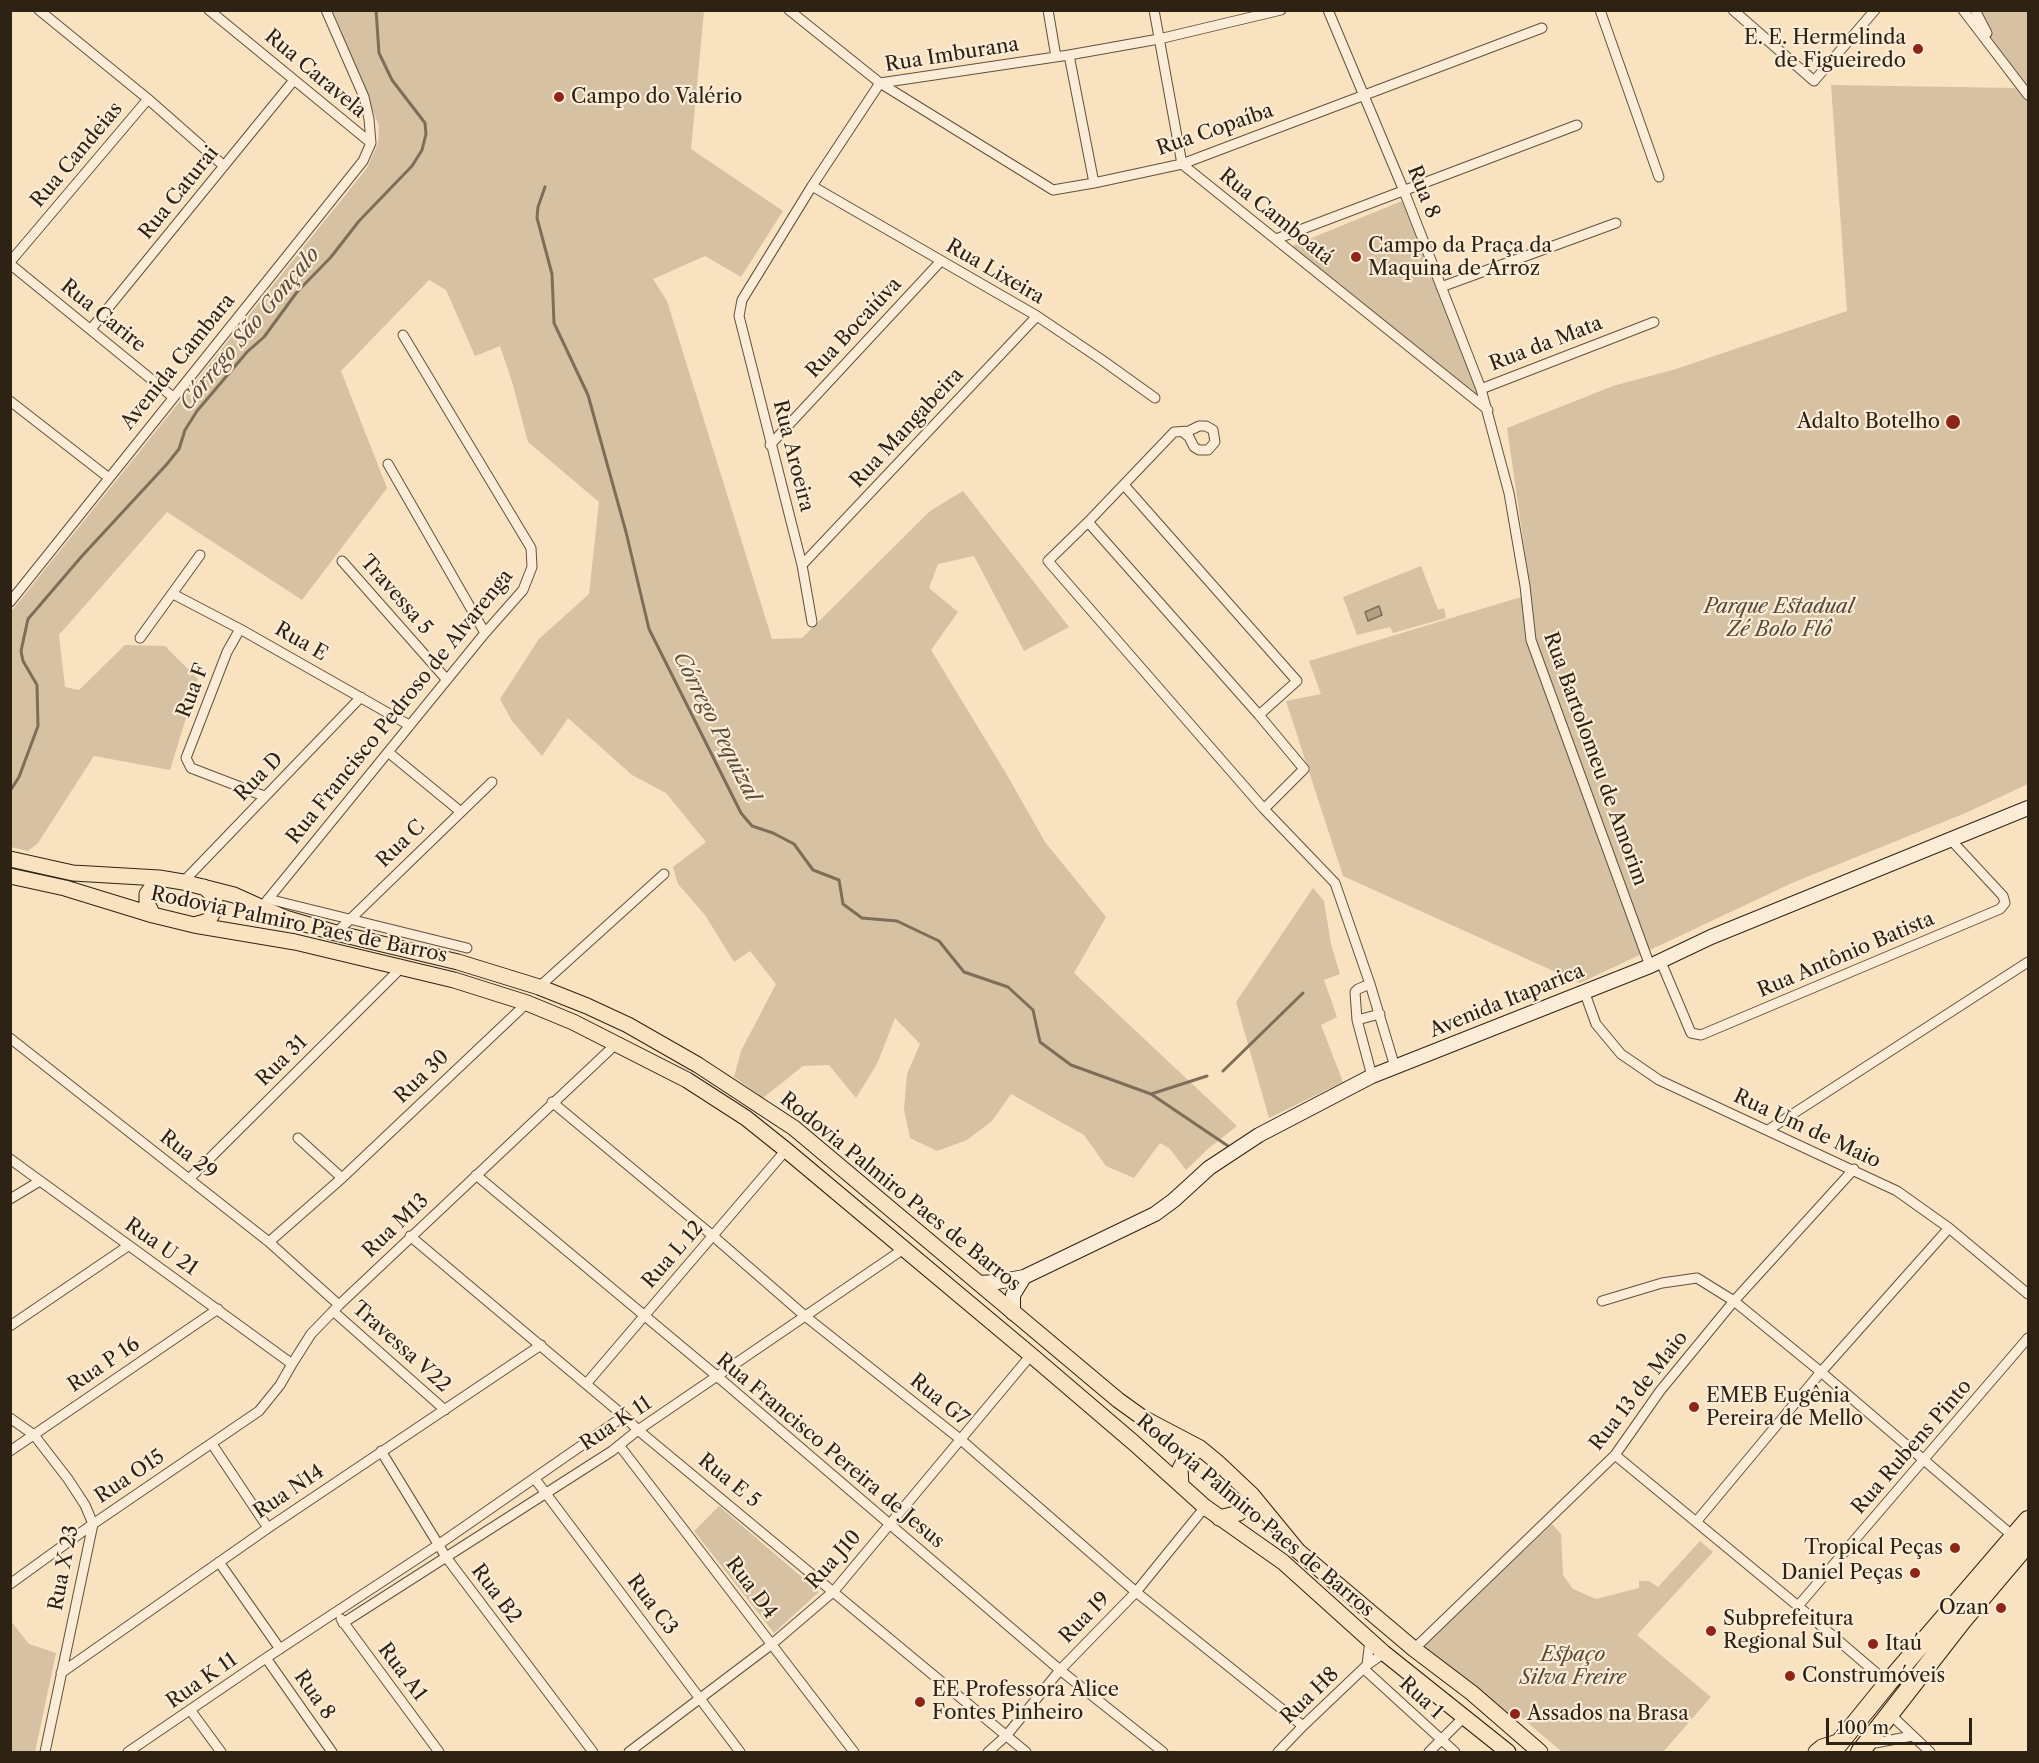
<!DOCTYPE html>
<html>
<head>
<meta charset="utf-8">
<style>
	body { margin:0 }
	#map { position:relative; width:2039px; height:1763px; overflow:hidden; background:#f8e2c0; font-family:"Libre Caslon Text",serif }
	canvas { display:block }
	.frame { position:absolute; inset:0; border:12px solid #2e2214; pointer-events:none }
	.scale { position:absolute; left:1826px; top:1718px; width:146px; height:27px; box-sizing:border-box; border:3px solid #2e2214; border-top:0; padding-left:8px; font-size:18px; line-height:21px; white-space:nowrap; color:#2e2214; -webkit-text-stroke:4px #faecd6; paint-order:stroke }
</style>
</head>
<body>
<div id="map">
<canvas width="2039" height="1763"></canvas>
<div class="frame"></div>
<div class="scale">100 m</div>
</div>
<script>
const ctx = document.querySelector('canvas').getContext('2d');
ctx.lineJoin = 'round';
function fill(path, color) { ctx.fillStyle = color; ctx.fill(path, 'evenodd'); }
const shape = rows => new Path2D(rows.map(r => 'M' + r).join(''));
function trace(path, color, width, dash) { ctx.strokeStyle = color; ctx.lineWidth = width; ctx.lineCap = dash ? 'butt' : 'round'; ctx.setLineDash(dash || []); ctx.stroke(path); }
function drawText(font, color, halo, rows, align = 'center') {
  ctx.font = font + ' "Libre Caslon Text",serif'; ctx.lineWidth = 4.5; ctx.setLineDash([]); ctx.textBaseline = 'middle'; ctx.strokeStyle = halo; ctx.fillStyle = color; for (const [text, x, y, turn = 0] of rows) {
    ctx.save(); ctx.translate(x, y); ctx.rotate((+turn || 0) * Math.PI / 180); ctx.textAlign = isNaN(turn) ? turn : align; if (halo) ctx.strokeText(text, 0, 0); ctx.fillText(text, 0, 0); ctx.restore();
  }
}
fill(shape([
	[333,11,704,11,691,149,783,211,741,277,705,256,653,279,667,301,772,639,802,638,930,511,963,491,1069,627,1024,651,974,556,938,564,929,588,958,612,931,650,1007,775,1045,842,1106,917,1074,973,1237,1126,1210,1147,1186,1170,1170,1149,1160,1143,1134,1178,1106,1166,1084,1135,1011,1094,992,1121,967,1140,937,1151,910,1138,904,1109,907,1074,920,1044,895,1018,877,1064,856,1098,829,1065,803,1066,763,1098,734,1077,741,1051,776,984,750,951,734,962,705,915,678,884,673,867,706,842,666,793,632,775,568,718,542,756,512,721,500,699,539,639,589,594,599,502,528,442,513,385,500,346,475,356,446,290,429,280,341,371,387,488,302,600,167,512,59,635,65,687,79,690,125,645,165,646,198,679,170,770,94,756,38,843,28,851,11,847,10,613,367,168,378,143,379,126],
	[1959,11,2028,11,2028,784,1968,812,1792,883,1580,983,1343,876,1286,701,1321,694,1309,661,1531,594,1507,428,1613,386,1676,369,1847,311,1831,85,2015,88],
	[1402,201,1479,396,1287,248],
	[1421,566,1438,610,1444,608,1446,618,1393,633,1390,627,1357,635,1343,597],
	[1313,888,1324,901,1331,944,1340,974,1324,980,1337,1017,1321,1025,1343,1082,1269,1118,1236,1002],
	[719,1506,819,1592,774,1633,694,1531],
	[1552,1524,1561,1534,1563,1575,1573,1589,1596,1599,1639,1588,1639,1581,1649,1581,1658,1587,1700,1541,1713,1552,1637,1635,1711,1697,1663,1752,1562,1752,1521,1717,1510,1718,1424,1650,1426,1644],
	[10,1620,29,1644,56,1653,35,1752,11,1752]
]), '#d6c1a3');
const water = shape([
	[1379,606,1382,615,1368,621,1365,612,1379,606]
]);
fill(water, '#b3a186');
trace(water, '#7e6e58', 1.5);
trace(shape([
	[545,187,538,207,537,218,552,274,554,323,588,395,626,532,649,629,741,813,752,826,773,833,794,844,813,870,839,880,843,904,862,918,897,921,939,941,964,972,1008,987,1033,1010,1040,1042,1071,1065,1151,1094,1231,1148],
	[10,791,19,777,38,726,37,685,23,661,21,651,28,619,82,556,167,464,179,449,185,430,197,411,247,352,264,337,297,292,331,257,359,221,412,166,422,150,426,134,425,123,392,80,379,53,376,10],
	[1223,1071,1303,993],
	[1151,1094,1207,1076]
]), '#7e6e58', 3);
const street = shape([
	[39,10,148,99,224,166],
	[209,10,371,143],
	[789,10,880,83,1053,190,1094,183,1182,164,1542,28],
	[1048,10,1056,57],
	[1154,10,1182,164],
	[1328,10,1404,191,1481,389,1509,493,1525,586,1531,640,1650,966],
	[1600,10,1659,177],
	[1733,10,1814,81,1875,10],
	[1963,10,2028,95],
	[1975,10,1987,33],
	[1069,55,1094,183],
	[1182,164,1488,410],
	[812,186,1037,316,1102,360,1155,398],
	[1276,239,1577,125],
	[10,262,148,99],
	[10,264,173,397],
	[1441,287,1616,223],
	[91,329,294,80],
	[1481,389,1654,322],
	[10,401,109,478],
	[1183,432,1189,437,1194,447,1199,450,1208,450,1215,442,1213,430,1206,426,1199,426,1189,431,1174,432,1088,522,1048,561,1264,809,1335,883,1370,984,1395,1067],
	[770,445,940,262],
	[388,464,485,633],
	[1124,485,1297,681,1259,715],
	[1088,522,1259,715,1304,769,1264,809],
	[342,561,447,680],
	[802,565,1037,316],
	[173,594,240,629,409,725],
	[10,602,363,161,371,143,369,119,364,97,326,10],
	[812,622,802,565,739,316,742,300,812,186,880,83,1069,55,1159,39,1281,10],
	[240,629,227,652,186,758,191,768,264,796],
	[140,638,200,555],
	[388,752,461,812],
	[183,882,361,697],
	[268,899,467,948],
	[261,908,485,633,523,590,532,567,531,548,403,335],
	[336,933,492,782],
	[1661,962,1691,1033,1701,1035,2000,909,2005,903,2003,896,1951,840],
	[539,987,664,874],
	[1584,991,1596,1024,1621,1054,1659,1080,1897,1191,1949,1228,2028,1294],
	[1357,1020,1355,992,1358,989,1370,984],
	[10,1038,269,1242,339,1305],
	[1372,1076,1357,1020,1380,1014],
	[552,1102,713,1236,805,1316,960,1439,1136,1592,1303,1726],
	[1768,1130,2028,962],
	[298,1138,342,1178],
	[10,1159,292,1364],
	[476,1175,718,1377,1060,1670,1163,1752],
	[189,1179,401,968],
	[10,1199,40,1181],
	[410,1236,624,1416,638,1430,1026,1752],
	[269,1242,342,1178,527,1003],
	[1602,1301,1662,1283,1697,1278,1734,1301,1821,1372,2014,1537],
	[333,1311,445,1410],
	[10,1326,128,1246],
	[586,1384,786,1150],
	[10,1418,34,1435,68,1479,85,1505,93,1524,45,1752],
	[212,1444,268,1528],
	[619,1445,854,1752],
	[10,1451,218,1309],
	[381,1451,446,1557,593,1752],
	[1615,1455,1798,1606,1888,1683],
	[535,1479,740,1752],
	[1696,1522,1821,1372,1949,1228],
	[219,1562,280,1649],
	[10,1584,93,1524,259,1411,280,1385,292,1364,311,1334,339,1305,617,1043],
	[1798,1606,2028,1338],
	[341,1619,439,1752],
	[343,1623,612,1451,638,1430,905,1248],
	[1414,1649,1615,1455,1660,1391,1734,1301,1854,1169],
	[266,1658,332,1752],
	[1367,1665,1370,1640],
	[1364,1669,1455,1752],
	[61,1673,268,1528,541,1345],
	[191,1711,221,1752],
	[1891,1715,1930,1752],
	[1875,1743,1912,1736],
	[128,1752,266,1658,438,1545,624,1416],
	[629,1752,772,1644,834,1591,1031,1355],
	[988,1752,1006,1736,1060,1670,1136,1592,1205,1507],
	[1278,1752,1303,1726,1367,1665,1384,1653],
	[1429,1752,1465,1716]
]);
const secondary = shape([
	[978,1283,997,1282,1024,1277,1155,1214,1174,1200,1209,1168,1259,1135,1372,1076,1650,966,1711,937,2028,808],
	[1013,1313,1013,1295,1024,1277]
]);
const primary = shape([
	[10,859,73,873,159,878,183,882,234,895,285,918,336,933,458,962,539,987,587,1006,628,1025,698,1065,794,1128,1118,1400,1143,1418,1200,1448,1217,1462,1252,1495,1298,1551,1414,1649,1472,1693,1540,1752],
	[10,876,65,888,153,915,194,925,295,942,454,980,527,1003,573,1022,687,1080,746,1118,786,1150,1031,1355,1134,1443,1205,1507,1283,1562,1384,1653,1508,1752],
	[153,915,147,903,147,894,159,878],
	[194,925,208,921,214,911,215,902,213,895,204,887],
	[1181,1485,1180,1469,1184,1461,1200,1448],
	[1219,1518,1239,1513,1252,1495],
	[1816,1752,1822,1747,1841,1741]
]);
const highway = shape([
	[1832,1752,1888,1683,2028,1520],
	[1860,1752,1962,1621,2028,1543]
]);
trace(street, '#60523f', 11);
trace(secondary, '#2e2214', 16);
trace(primary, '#2e2214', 17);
trace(highway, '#2e2214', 20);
trace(street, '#faecd6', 9);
trace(secondary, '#faecd6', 14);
trace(primary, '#f8e2c0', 15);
trace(highway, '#f8e2c0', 18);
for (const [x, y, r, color] of [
	[1918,49,6,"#8f2418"],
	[559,97,6,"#8f2418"],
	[1356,257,6,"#8f2418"],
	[1953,422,8,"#8f2418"],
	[1694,1407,6,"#8f2418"],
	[1955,1548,6,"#8f2418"],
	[1915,1573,6,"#8f2418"],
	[2001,1608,6,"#8f2418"],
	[1711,1631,6,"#8f2418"],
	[1873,1644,6,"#8f2418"],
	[1790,1676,6,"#8f2418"],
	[920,1702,6,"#8f2418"],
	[1515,1714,6,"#8f2418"]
]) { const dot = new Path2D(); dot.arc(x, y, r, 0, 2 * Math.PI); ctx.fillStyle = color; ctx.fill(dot); trace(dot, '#faecd6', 2); }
drawText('20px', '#2e2214', '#faecd6', [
	["E. E. Hermelinda",1906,38,"right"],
	["de Figueiredo",1906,61,"right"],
	["Campo do Valério",571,97],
	["Campo da Praça da",1368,246],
	["Maquina de Arroz",1368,269],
	["Adalto Botelho",1940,422,"right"],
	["EMEB Eugênia",1706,1396],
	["Pereira de Mello",1706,1419],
	["Tropical Peças",1943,1548,"right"],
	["Daniel Peças",1903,1573,"right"],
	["Ozan",1989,1608,"right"],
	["Subprefeitura",1723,1619],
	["Regional Sul",1723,1642],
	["Itaú",1885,1644],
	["Construmóveis",1802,1676],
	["EE Professora Alice",932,1690],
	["Fontes Pinheiro",932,1713],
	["Assados na Brasa",1527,1714]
], 'left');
drawText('20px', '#2e2214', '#faecd6', [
	["Rua Imburana",952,55,-9],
	["Rua Caravela",315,74,40],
	["Rua Copaíba",1215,130,-19],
	["Rua Candeias",77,155,-50],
	["Rua 8",1423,192,68],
	["Rua Caturai",179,193,-51],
	["Rua Camboatá",1276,217,39],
	["Rua Lixeira",995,272,30],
	["Rua Carire",103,316,39],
	["Rua Bocaiúva",854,328,-47],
	["Rua da Mata",1546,344,-21],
	["Avenida Cambara",178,362,-51],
	["Rua Mangabeira",907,428,-47],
	["Rua Aroeira",793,456,76],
	["Travessa 5",396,595,49],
	["Rua E",301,642,30],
	["Rua F",193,691,-69],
	["Rua Francisco Pedroso de Alvarenga",400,707,-51],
	["Rua Bartolomeu de Amorim",1595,759,70],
	["Rua D",259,777,-46],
	["Rua C",401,844,-44],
	["Rodovia Palmiro Paes de Barros",299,925,12],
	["Rua Antônio Batista",1846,955,-23],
	["Avenida Itaparica",1507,1001,-22],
	["Rua 31",282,1061,-45],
	["Rua 30",422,1077,-44],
	["Rua Um de Maio",1807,1129,25],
	["Rua 29",188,1155,38],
	["Rodovia Palmiro Paes de Barros",900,1192,39],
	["Rua M13",396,1226,-44],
	["Rua U 21",161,1247,35],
	["Rua L 12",673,1255,-49],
	["Travessa V22",401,1347,42],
	["Rua P 16",104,1365,-34],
	["Rua 13 de Maio",1639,1391,-52],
	["Rua G7",939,1400,39],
	["Rua K 11",616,1424,-34],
	["Rua Rubens Pinto",1912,1447,-49],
	["Rua Francisco Pereira de Jesus",830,1451,40],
	["Rua O15",130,1477,-34],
	["Rua E 5",729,1481,39],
	["Rua N14",289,1492,-34],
	["Rodovia Palmiro Paes de Barros",1255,1516,40],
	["Rua J10",834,1560,-48],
	["Rua X 23",64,1568,-79],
	["Rua D4",751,1588,53],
	["Rua B2",496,1594,53],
	["Rua C3",652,1605,53],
	["Rua I9",1085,1618,-46],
	["Rua A1",402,1672,53],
	["Rua K 11",202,1681,-35],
	["Rua 8",314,1695,55],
	["Rua H8",1310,1696,-44],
	["Rua 1",1421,1698,43]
]);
drawText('italic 20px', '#584a38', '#faecd6', [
	["Parque Estadual",1779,607],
	["Zé Bolo Flô",1779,630],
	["Espaço",1573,1655],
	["Silva Freire",1573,1678]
]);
drawText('italic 21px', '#5d4e3c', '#faecd6', [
	["Córrego São Gonçalo",250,329,-50],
	["Córrego Pequizal",716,727,63]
]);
</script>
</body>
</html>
